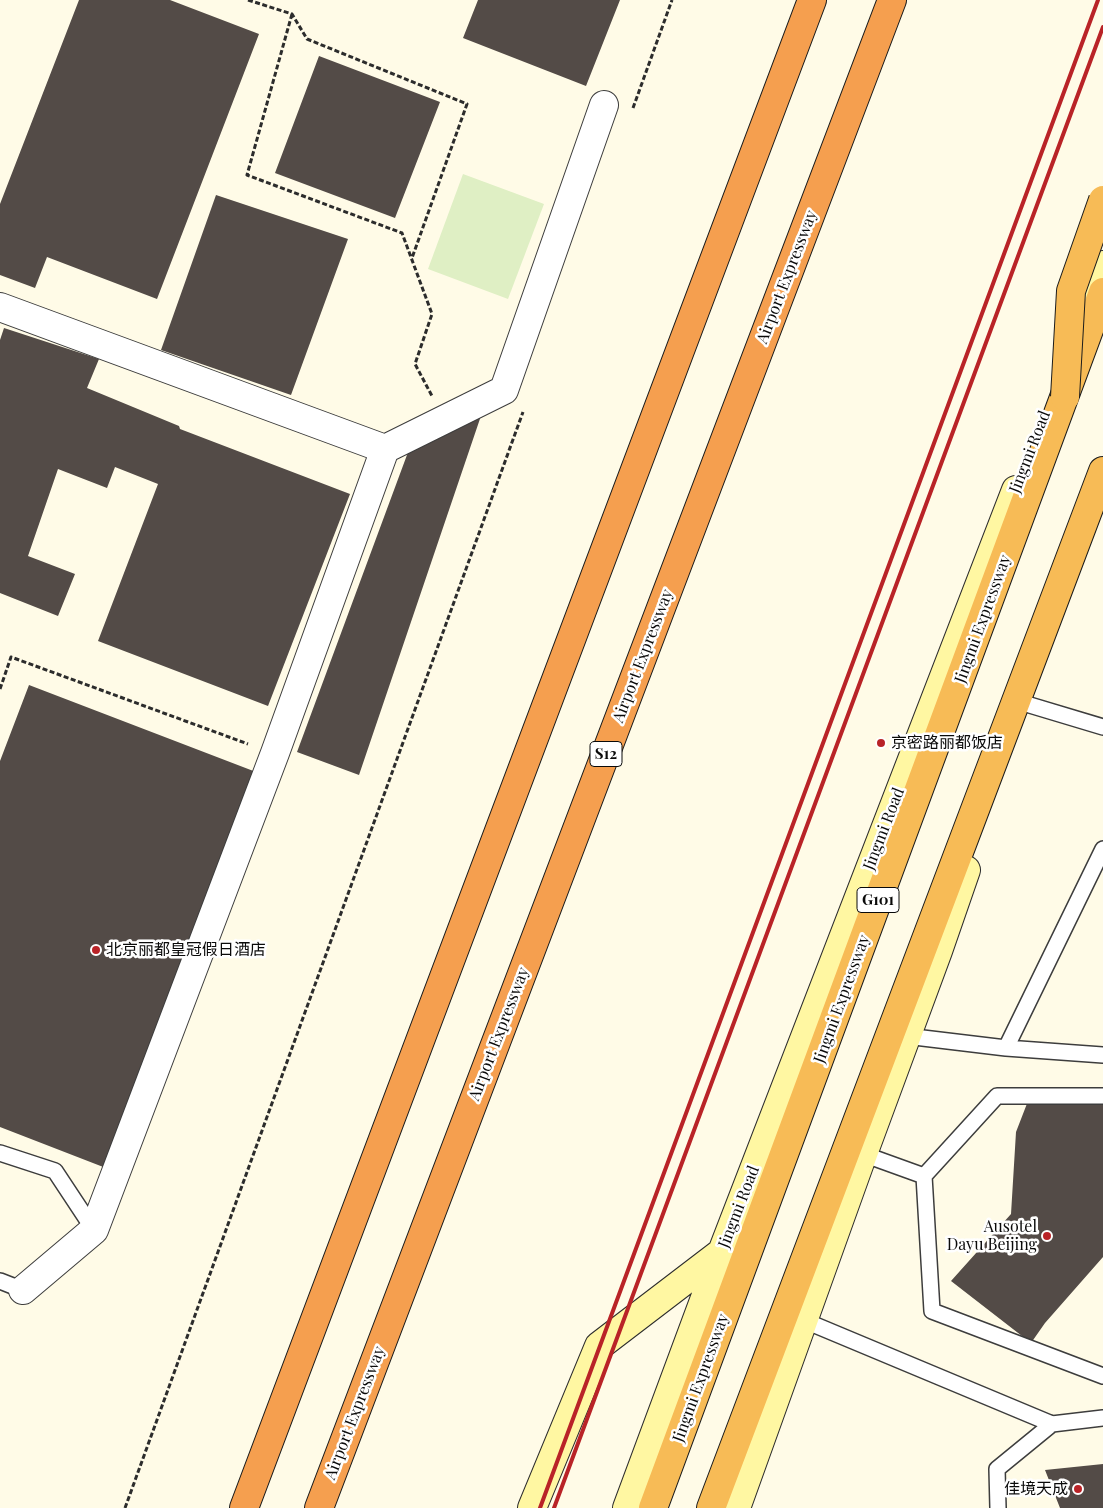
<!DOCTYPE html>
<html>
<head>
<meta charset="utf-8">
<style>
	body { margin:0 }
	canvas { display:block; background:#fffbe7 }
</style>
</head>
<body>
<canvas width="1103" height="1508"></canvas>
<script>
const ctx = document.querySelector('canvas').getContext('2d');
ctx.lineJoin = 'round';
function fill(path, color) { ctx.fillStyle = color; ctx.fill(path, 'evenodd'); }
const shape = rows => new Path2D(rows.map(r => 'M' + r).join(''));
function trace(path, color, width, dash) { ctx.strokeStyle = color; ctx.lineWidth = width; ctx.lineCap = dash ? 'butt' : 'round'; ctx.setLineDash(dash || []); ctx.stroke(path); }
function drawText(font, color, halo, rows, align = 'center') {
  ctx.font = font + ' "Playfair Display","Noto Sans SC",serif'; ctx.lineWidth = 5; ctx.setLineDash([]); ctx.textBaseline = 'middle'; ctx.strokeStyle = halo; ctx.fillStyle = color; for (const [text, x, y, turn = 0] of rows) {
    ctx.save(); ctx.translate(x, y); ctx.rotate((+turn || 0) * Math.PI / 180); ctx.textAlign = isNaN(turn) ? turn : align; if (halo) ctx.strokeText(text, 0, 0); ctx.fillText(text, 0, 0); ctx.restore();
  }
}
fill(shape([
	[463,174,544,204,508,299,428,269]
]), '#dfefc4');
fill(shape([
	[79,0,170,0,259,34,157,299,47,257,35,288,0,275,0,204],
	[478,0,620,0,586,86,463,38],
	[319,56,440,102,395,218,275,173],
	[216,195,348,239,291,395,161,350],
	[4,328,99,359,87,388,179,426,180,429,350,494,268,706,98,641,158,484,115,467,107,488,58,469,28,556,75,574,58,616,0,593,0,340],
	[485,404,359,775,297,752,414,436],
	[29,685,256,772,111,1170,0,1127,0,761],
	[1028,1101,1103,1102,1103,1257,1045,1323,1031,1343,951,1281,1011,1214,1016,1132],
	[1103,1464,1103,1508,1060,1508,1045,1470]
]), '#534b47');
const service = shape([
	[1023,703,1103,727],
	[1103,849,1006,1048,1103,1055],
	[906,1036,1006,1048],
	[1103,1096,997,1096,924,1176,932,1311,1103,1376],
	[0,1153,55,1171,94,1230],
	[863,1154,924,1176],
	[0,1281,23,1290],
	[803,1320,1052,1424],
	[998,1508,997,1469,1052,1424,1103,1418]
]);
const minor = shape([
	[0,307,385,449],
	[23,1290,94,1230,275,753,385,449,504,390,604,105]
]);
const secondary = shape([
	[1084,314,1103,265],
	[532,1508,599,1346,722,1252],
	[627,1508,722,1252,1016,490],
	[736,1508,863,1154,938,951,966,870]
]);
const trunk = shape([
	[653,1508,1103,292],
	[711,1508,1103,471]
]);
const motorway = shape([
	[244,1508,812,0],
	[319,1508,892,0]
]);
trace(service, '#3d3d3d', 18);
trace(minor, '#3d3d3d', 30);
trace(secondary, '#2c2c2c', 30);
trace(trunk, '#1b1b1b', 30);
trace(motorway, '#1b1b1b', 30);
trace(shape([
	[248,0,292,14,307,39,467,104,412,258],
	[292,14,247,175,402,233,432,314,415,364,432,396],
	[633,108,672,0],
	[0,689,11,657,248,744],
	[125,1508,523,412]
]), '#2c2c2c', 3, [5, 2.5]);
trace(service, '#fff', 15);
trace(minor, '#fff', 28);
trace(secondary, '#fff7a2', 28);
trace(trunk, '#f7bb56', 28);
trace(motorway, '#f59f4f', 28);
trace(shape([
	[540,1508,1098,0],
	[554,1508,1103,27]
]), '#b92327', 4);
const trunkBridge = shape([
	[1065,397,1071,291,1103,200]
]);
trace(trunkBridge, '#1b1b1b', 30, []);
trace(trunkBridge, '#f7bb56', 28);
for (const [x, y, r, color] of [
	[881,743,5,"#b92327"],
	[96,950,5,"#b92327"],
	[1047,1236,5,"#b92327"],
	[1078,1489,5,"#b92327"]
]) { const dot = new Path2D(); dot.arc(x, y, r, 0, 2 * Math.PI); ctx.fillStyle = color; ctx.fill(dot); trace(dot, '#fff', 2); }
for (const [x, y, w] of [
	[606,754,32],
	[878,900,42]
]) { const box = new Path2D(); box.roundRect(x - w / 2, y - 12.5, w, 25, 4); ctx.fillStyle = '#fff'; ctx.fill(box); trace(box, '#0a0a0a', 1); }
drawText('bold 15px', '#0a0a0a', null, [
	["S12",606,754],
	["G101",878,900]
]);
drawText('16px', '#0a0a0a', '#fff', [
	["Airport Expressway",787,277,-69],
	["Jingmi Road",1030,452,-69],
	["Jingmi Expressway",983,619,-70],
	["Airport Expressway",643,656,-69],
	["Jingmi Road",884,829,-69],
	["Jingmi Expressway",842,999,-70],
	["Airport Expressway",499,1034,-69],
	["Jingmi Road",739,1207,-69],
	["Jingmi Expressway",701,1378,-70],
	["Airport Expressway",355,1413,-69]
]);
drawText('16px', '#0a0a0a', '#fff', [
	["京密路丽都饭店",891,743],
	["北京丽都皇冠假日酒店",106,950],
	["Ausotel",1037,1227,"right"],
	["Dayu Beijing",1037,1245,"right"],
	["佳境天成",1068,1489,"right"]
], 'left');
</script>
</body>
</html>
